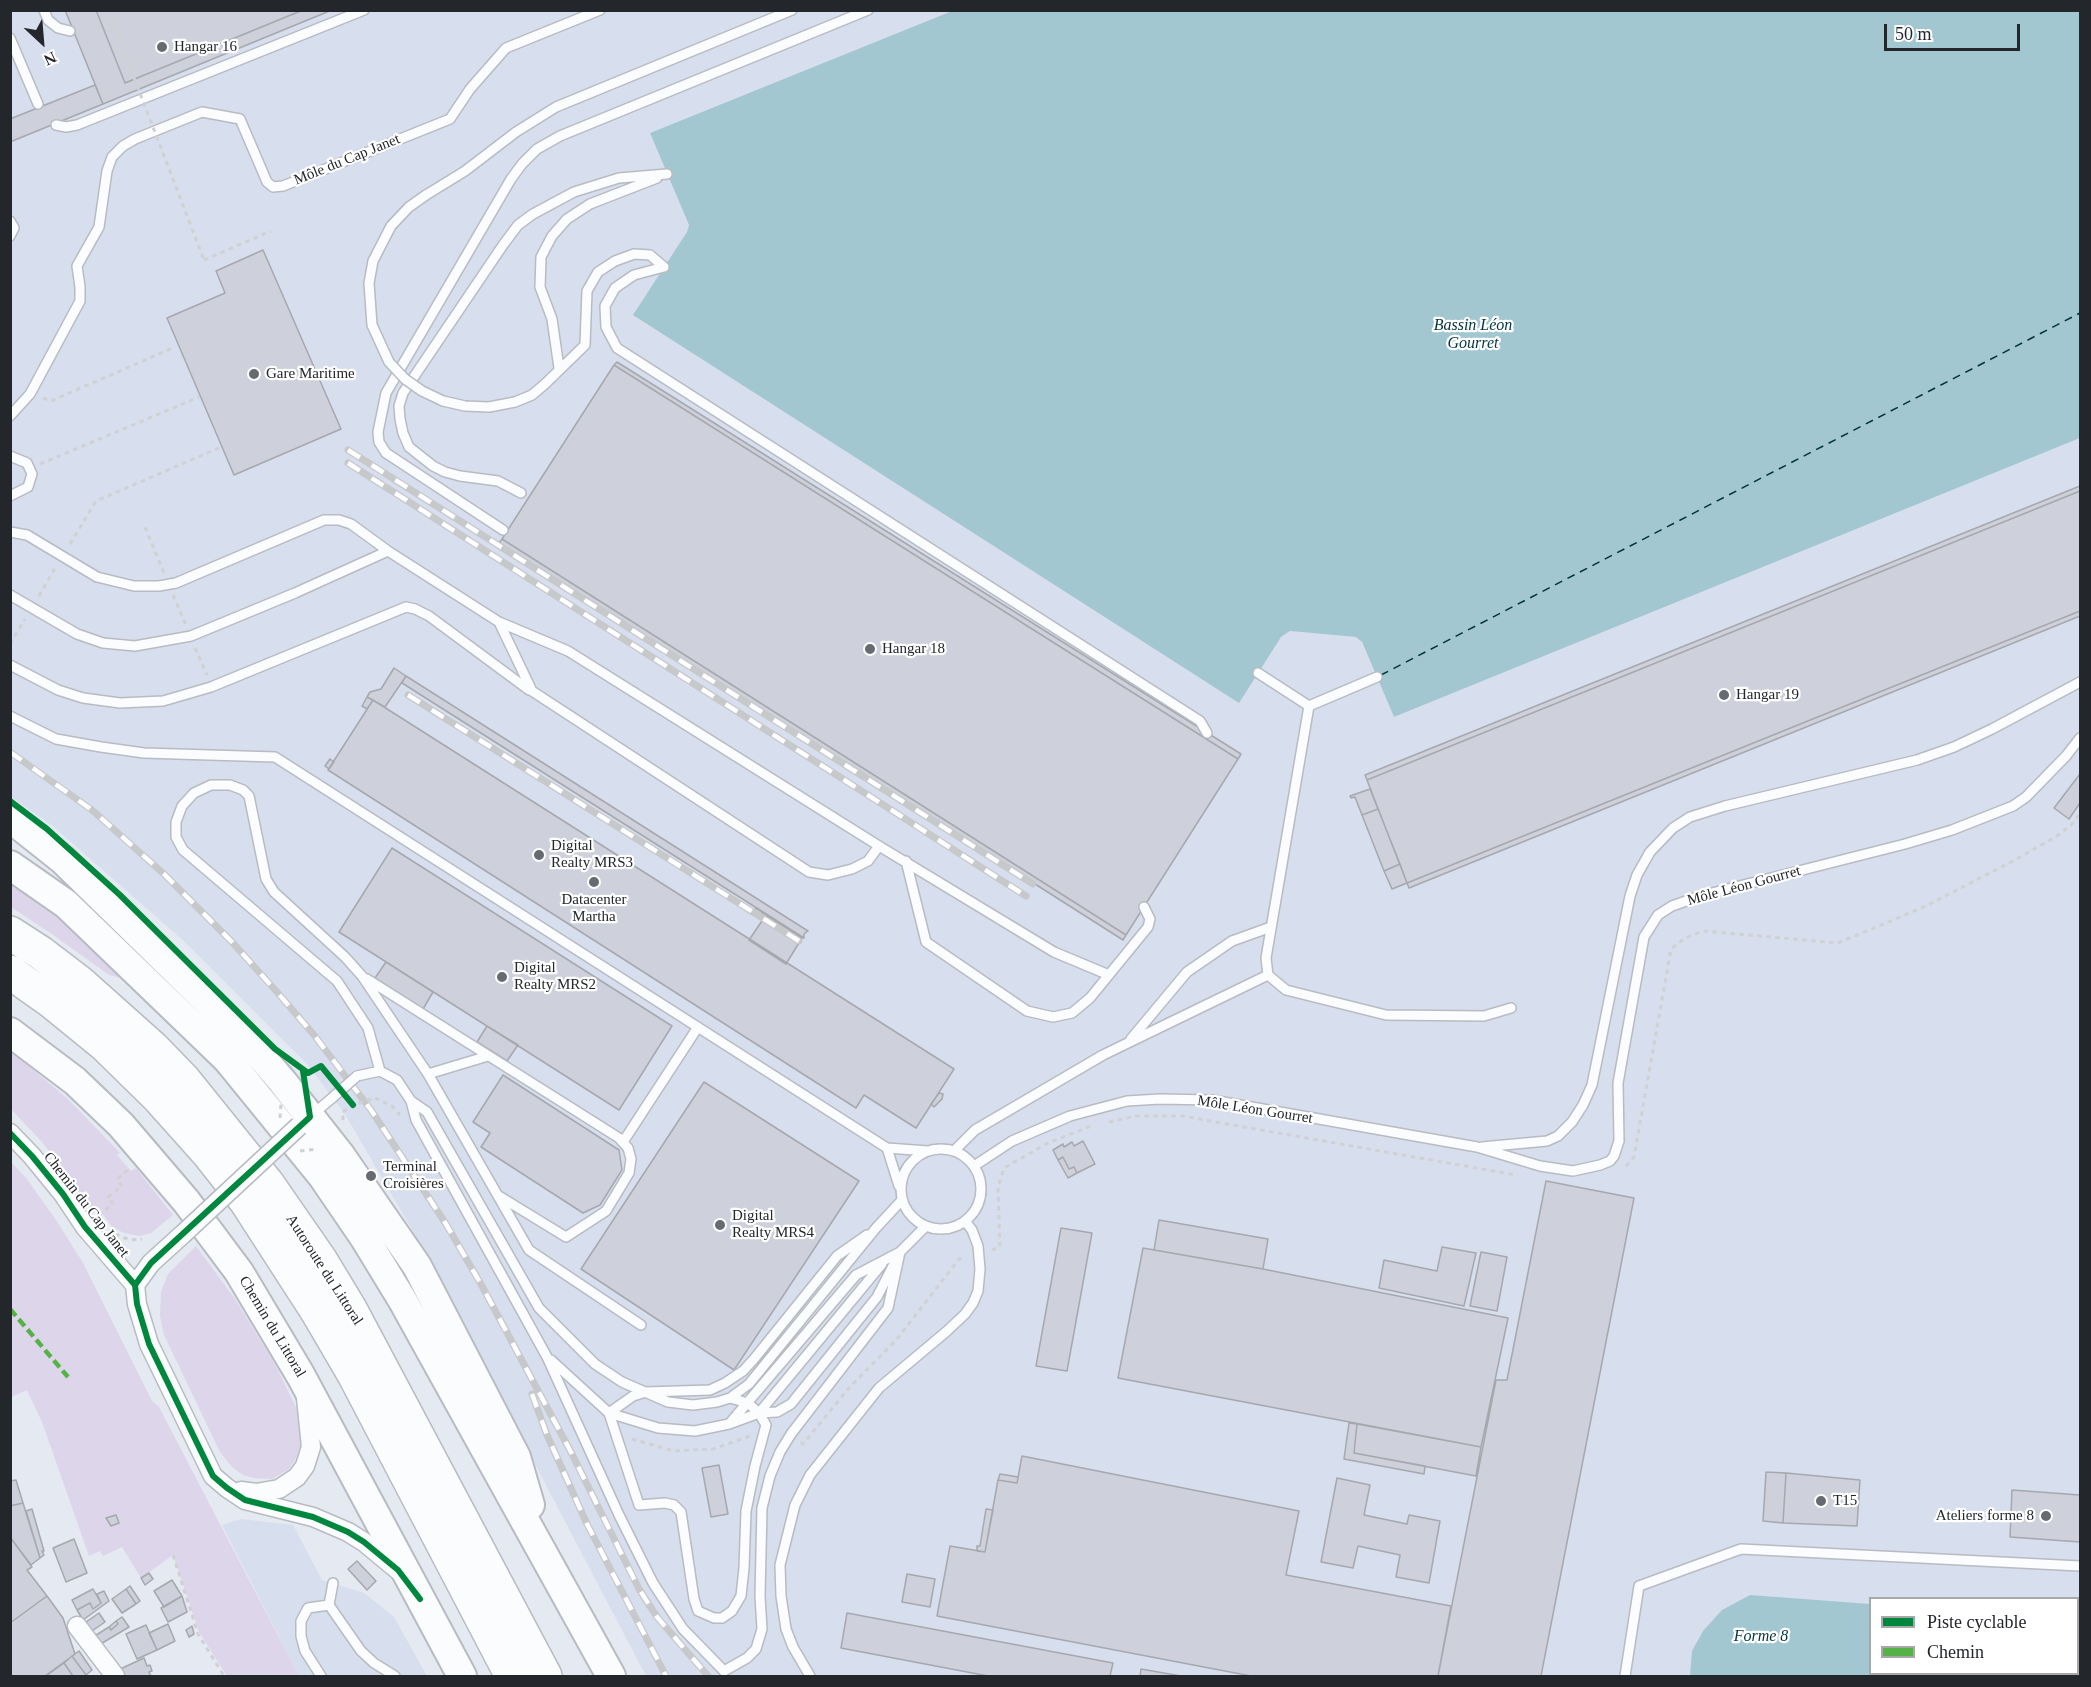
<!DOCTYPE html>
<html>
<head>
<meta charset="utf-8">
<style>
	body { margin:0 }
	#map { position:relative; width:2091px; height:1687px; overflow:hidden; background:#e5e9f1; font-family:"Times New Roman",serif }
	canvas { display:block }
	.frame { position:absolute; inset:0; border:12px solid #23262b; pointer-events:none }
	.legend { position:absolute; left:1869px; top:1597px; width:210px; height:78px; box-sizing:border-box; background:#fff; border:2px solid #a7a8aa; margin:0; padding:8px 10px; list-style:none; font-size:18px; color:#23262b }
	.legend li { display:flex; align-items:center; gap:12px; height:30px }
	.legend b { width:30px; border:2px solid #a7a8aa }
	.north { position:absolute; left:12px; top:12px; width:60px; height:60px; -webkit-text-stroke:4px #fff; paint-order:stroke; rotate:154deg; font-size:16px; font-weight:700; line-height:24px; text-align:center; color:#23262b }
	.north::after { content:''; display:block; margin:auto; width:21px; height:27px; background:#23262b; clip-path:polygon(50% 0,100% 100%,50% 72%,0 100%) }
	.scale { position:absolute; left:1884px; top:24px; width:136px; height:27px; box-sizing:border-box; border:3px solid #23262b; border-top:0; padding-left:8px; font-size:18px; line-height:21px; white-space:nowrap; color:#23262b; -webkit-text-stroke:4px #fff; paint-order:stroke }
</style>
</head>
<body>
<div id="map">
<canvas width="2091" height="1687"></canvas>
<div class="frame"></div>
<ul class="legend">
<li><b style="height:8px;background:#00873e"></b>Piste cyclable</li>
<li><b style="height:8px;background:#55b246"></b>Chemin</li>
</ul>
<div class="north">N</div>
<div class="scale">50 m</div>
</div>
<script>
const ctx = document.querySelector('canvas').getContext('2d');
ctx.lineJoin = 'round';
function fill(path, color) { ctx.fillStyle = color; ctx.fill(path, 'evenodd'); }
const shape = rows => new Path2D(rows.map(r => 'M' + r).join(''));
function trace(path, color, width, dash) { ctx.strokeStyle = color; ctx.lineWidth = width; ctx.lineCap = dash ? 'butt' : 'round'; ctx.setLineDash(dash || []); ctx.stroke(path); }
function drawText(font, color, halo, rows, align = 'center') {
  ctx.font = font + ' "Times New Roman",serif'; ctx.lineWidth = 4.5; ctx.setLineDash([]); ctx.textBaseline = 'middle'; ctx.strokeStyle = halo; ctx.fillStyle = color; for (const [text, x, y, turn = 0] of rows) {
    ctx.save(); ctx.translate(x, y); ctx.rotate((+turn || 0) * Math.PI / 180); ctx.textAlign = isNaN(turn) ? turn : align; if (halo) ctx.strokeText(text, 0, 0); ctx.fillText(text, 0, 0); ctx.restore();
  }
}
fill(shape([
	[11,11,952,11,650,133,689,225,687,232,1281,637,1290,631,1356,637,1360,639,1394,717,2080,438,2080,1676,646,1676,415,1235,345,1114,307,1064,186,943,54,827,11,797],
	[1870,1598,2078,1598,2078,1674,1870,1674],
	[241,1519,293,1525,322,1580,364,1593,394,1617,427,1676,299,1676,222,1525]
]), '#d7deee');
fill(shape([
	[10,885,66,919,205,1056,268,1125,203,1058,120,978,109,975,52,934,11,907],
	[11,1051,69,1100,120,1153,117,1155,131,1171,136,1168,173,1215,151,1233,140,1236,124,1233,112,1227,100,1210,93,1213,66,1172,41,1141,11,1109],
	[11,1162,27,1179,58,1223,83,1263,152,1401,159,1407,299,1676,227,1676,199,1632,173,1555,141,1578,122,1547,103,1556,100,1551,89,1556,42,1422,27,1390,11,1397,10,1359,13,1362,10,1357],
	[196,1246,235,1299,276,1366,301,1418,300,1448,296,1458,289,1469,272,1479,254,1478,243,1475,232,1467,220,1452,164,1335,160,1316,161,1292,168,1274]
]), '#ddd5e9');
fill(shape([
	[952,11,2080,11,2080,438,1394,717,1362,642,1356,637,1290,631,1281,637,1239,703,633,315,687,232,689,225,650,133],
	[1750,1595,1870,1604,1870,1674,2078,1674,2078,1618,2080,1618,2080,1676,1690,1676,1692,1651,1703,1631,1722,1610]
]), '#a2c7d0');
trace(shape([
	[1381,675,2080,313]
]), '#02343d', 1.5, [8, 6]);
const building = shape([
	[65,10,96,10,125,83,303,10,332,10,103,104,65,10],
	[96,10,303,10,125,83,96,10],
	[95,85,103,104,10,142,10,119,95,85],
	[263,250,341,429,234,475,167,318,225,293,216,271,263,250],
	[617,362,1241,754,1238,759,614,365,617,362],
	[614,365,1238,759,1126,935,502,539,614,365],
	[2080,486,2080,491,1367,780,1365,775,2080,486],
	[2080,491,2080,611,1407,883,1367,780,2080,491],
	[502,539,1126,935,1123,940,499,543,502,539],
	[2080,611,2080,616,1409,888,1407,883,2080,611],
	[394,668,406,676,385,707,367,697,370,692,381,689,394,668],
	[406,676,808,931,804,934,804,938,402,683,406,676],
	[367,697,373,700,367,709,362,706,367,697],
	[373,700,954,1069,916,1128,864,1095,856,1108,328,770,373,700],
	[330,759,334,762,329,769,325,766,330,759],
	[2080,774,2080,803,2069,819,2054,808,2080,774],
	[1370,789,1378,809,1362,815,1355,797,1351,798,1350,796,1370,789],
	[1378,809,1400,864,1384,871,1362,815,1378,809],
	[392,848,672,1026,619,1110,339,932,392,848],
	[1400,864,1407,883,1392,889,1384,871,1400,864],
	[756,908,764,914,761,919,753,913,756,908],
	[766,915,802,938,786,964,749,940,766,915],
	[386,962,433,992,423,1009,375,978,386,962],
	[487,1026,518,1045,507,1061,477,1042,487,1026],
	[503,1075,619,1150,622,1170,600,1205,583,1213,481,1147,490,1133,473,1122,503,1075],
	[704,1082,859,1181,734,1370,581,1269,704,1082],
	[939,1093,943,1094,942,1099,934,1107,931,1104,939,1093],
	[1083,1141,1095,1164,1077,1173,1074,1167,1069,1169,1063,1157,1058,1160,1053,1150,1063,1144,1064,1147,1072,1142,1074,1146,1083,1141],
	[1063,1157,1069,1169,1074,1167,1077,1173,1068,1178,1058,1160,1063,1157],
	[1546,1181,1634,1198,1541,1676,1438,1676,1496,1380,1507,1380,1546,1181],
	[1159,1220,1268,1239,1263,1269,1154,1250,1159,1220],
	[1061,1228,1092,1233,1067,1371,1036,1366,1061,1228],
	[1442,1247,1476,1253,1464,1306,1379,1288,1384,1260,1437,1271,1442,1247],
	[1143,1248,1263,1269,1508,1318,1481,1447,1118,1378,1143,1248],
	[1481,1252,1507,1257,1497,1311,1470,1306,1481,1252],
	[1349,1423,1357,1424,1354,1453,1425,1466,1424,1474,1344,1459,1349,1423],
	[1357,1424,1481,1447,1476,1476,1354,1453,1357,1424],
	[1022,1456,1299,1511,1286,1575,1451,1606,1438,1676,1251,1676,937,1616,950,1546,985,1552,998,1480,1017,1483,1022,1456],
	[719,1465,728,1514,711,1517,702,1468,719,1465],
	[1766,1472,1786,1473,1783,1523,1763,1521,1766,1472],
	[1786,1473,1860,1480,1857,1526,1783,1523,1786,1473],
	[1000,1474,1018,1477,1017,1483,998,1480,1000,1474],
	[1337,1478,1370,1485,1364,1515,1407,1524,1409,1515,1440,1521,1429,1583,1396,1577,1400,1555,1358,1546,1353,1568,1321,1562,1337,1478],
	[16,1480,23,1503,10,1506,10,1481,16,1480],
	[2012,1490,2080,1495,2080,1542,2010,1537,2012,1490],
	[23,1503,40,1558,31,1565,10,1537,10,1506,23,1503],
	[32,1509,44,1551,42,1551,44,1555,40,1558,26,1511,32,1509],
	[986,1509,993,1510,985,1552,977,1551,977,1546,980,1546,986,1509],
	[116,1515,119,1523,111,1526,106,1518,116,1515],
	[10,1537,32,1567,27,1570,47,1596,10,1623,10,1537],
	[74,1539,87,1573,66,1582,53,1548,74,1539],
	[357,1561,376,1581,367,1590,348,1569,357,1561],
	[149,1573,153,1579,145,1585,141,1578,149,1573],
	[907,1574,935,1579,930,1607,902,1602,907,1574],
	[172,1580,182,1596,164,1607,154,1591,172,1580],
	[130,1586,140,1601,136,1604,126,1589,130,1586],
	[93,1589,101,1603,93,1609,90,1603,77,1610,72,1600,93,1589],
	[126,1589,136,1604,122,1613,112,1599,126,1589],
	[104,1591,109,1601,83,1620,77,1610,90,1603,93,1609,101,1603,97,1594,104,1591],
	[47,1596,63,1618,75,1654,45,1676,10,1676,10,1623,47,1596],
	[182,1596,187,1612,168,1622,161,1608,182,1596],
	[99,1613,105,1622,92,1631,86,1622,99,1613],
	[847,1613,1113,1663,1110,1676,988,1676,841,1648,847,1613],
	[122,1617,129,1627,99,1645,93,1637,109,1627,111,1630,118,1624,116,1621,122,1617],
	[116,1621,118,1624,111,1630,109,1627,116,1621],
	[168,1624,175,1641,157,1650,149,1633,168,1624],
	[146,1625,157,1650,137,1659,126,1634,146,1625],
	[192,1626,194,1634,189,1637,186,1630,192,1626],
	[79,1651,92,1670,86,1675,72,1656,79,1651],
	[72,1656,86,1675,84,1676,73,1676,64,1663,72,1656],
	[144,1658,147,1666,150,1665,152,1671,149,1672,151,1676,121,1676,118,1670,144,1658],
	[64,1663,73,1676,46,1676,64,1663],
	[1141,1669,1181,1676,1140,1676,1141,1669]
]);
fill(building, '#ced0db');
trace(building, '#a6a8ae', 1.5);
const service = shape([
	[44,10,48,20,58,28,70,31],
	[10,38,38,104],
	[56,125,66,127,77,125,364,10],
	[426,195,465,171,516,132,556,107,792,10],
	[10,221,14,228,10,236],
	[664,267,634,275,615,288,605,306,606,327,617,348,1200,721,1207,733],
	[559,368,552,319,540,287,541,257,552,236,567,219,590,204,657,178],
	[545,384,585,345,587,291,598,272,615,261,634,254,650,255,664,267],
	[10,416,30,394,80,301,80,287,77,266,99,227,107,171,112,157,123,146,135,139,202,112,240,119,267,182,273,187,283,186,450,119,470,89,506,48,600,10],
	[10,456,27,463,32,474,28,487,10,496],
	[521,493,498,481,460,476,445,472,433,466,409,447,403,433,400,419,399,406,403,393,503,245,518,225,533,214,574,192,619,178,667,174],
	[503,530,386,453,379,442,378,432,386,393,511,179,522,164,537,149,560,136,868,10],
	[10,532,27,535,97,577,134,586,159,586,176,583,324,520,339,520,351,524,388,551],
	[10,595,77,634,103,643,135,646,191,636,295,593,388,551,499,622,532,691,809,872,828,875,852,869,868,861,879,846],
	[499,622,568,651,879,846,1054,952,1109,975],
	[10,665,58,690,83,698,120,703,163,701,211,687,406,607,415,609,429,616,529,690],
	[1258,673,1309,706],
	[1377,677,1309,706,1266,958,1268,975,1286,990,1386,1015,1484,1016,1511,1008],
	[10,716,56,739,101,747,144,753,275,757,887,1148,928,1151],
	[906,861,926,942,1027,1011,1053,1017,1072,1013,1090,998,1148,927,1150,919,1144,907],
	[367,979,619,1138,628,1148,631,1159,629,1173,606,1211,566,1237,499,1196],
	[1131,1039,1187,972,1232,941,1271,927],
	[380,1071,368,1028,337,981,183,850,176,837,176,822,182,806,194,793,211,785,230,785,243,790,249,796,266,879,274,892,345,957,362,976,428,1074,529,1250,641,1325],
	[428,1074,488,1056],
	[357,1076,380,1071,397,1080,411,1101,427,1112,539,1308,595,1364,622,1382,668,1402,693,1405,717,1402,730,1398,749,1384,876,1228,902,1200],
	[411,1101,416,1120,547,1357,619,1515,653,1583,683,1629,724,1671,747,1658,756,1649,762,1629,760,1596,762,1508,770,1476,780,1452,791,1434,888,1308,900,1252],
	[312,1115,332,1098],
	[623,1142,698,1027],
	[1482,1147,1547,1141,1558,1136,1572,1122,1583,1105,1592,1085,1630,896,1637,875,1650,852,1673,828,1690,817,1725,806,1917,760,1954,747,1992,729,2080,682],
	[887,1148,899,1186],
	'901 1189a40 40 0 1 1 80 0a40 40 0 1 1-80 0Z',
	[954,1151,975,1130,1103,1055,1268,975],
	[974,1166,1012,1141,1070,1116,1127,1101,1160,1099,1212,1100,1477,1147,1540,1166,1573,1171,1600,1165,1610,1161,1614,1156,1619,1141,1618,1083,1644,937,1658,915,1672,906,1700,896,1905,844,1952,830,2013,806,2026,797,2066,756,2080,738],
	[551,1360,609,1413,658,1428,695,1431,729,1424,759,1413,777,1412,791,1404,877,1297,894,1264],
	[609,1413,639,1505,665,1503,674,1505,681,1512,694,1599,698,1611,714,1618,722,1618,732,1611,741,1596,744,1568,746,1511,755,1466,766,1425,759,1413,748,1403,730,1398],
	[609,1413,633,1396,646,1392,710,1390,725,1383,743,1371,754,1359,837,1256,867,1235],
	[759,1413,882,1264],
	[730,1423,856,1275,900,1252,925,1227],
	[333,1583,329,1605,361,1651,374,1663,395,1676],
	[321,1676,305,1651,301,1636,301,1621,308,1608,329,1605],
	[810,1676,793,1647,786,1629,781,1596,780,1565,795,1505,810,1475,879,1388,947,1331,965,1314,973,1303,978,1291,980,1269,978,1246,972,1230,965,1221],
	[1625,1676,1639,1586,1741,1549,2080,1566]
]);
const minor = shape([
	[10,1133,32,1156,63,1194,85,1227,135,1285,137,1304,149,1344,213,1476,227,1488,245,1500,313,1517,348,1532,364,1542,399,1571],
	[135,1285,151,1263,183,1234],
	[241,1491,256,1493,279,1489,297,1477,305,1466,311,1447,306,1398],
	[77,1626,115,1676]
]);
const primary = shape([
	[10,818,63,860,246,1039,282,1081,341,1156,417,1266,516,1457,530,1505],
	[10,865,66,904,227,1059,323,1177,364,1237,403,1301,611,1676],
	[10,1032,75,1081,121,1125,186,1201,239,1272,301,1376,462,1676]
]);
const motorway = shape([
	[10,933,41,953,79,982,153,1048,184,1080,267,1183,321,1261,350,1309,545,1676],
	[10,972,51,1001,105,1045,159,1098,209,1154,246,1201,317,1311,355,1376,512,1676]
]);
trace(service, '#b8bbc1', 12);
trace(minor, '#b8bbc1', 21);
trace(primary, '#b8bbc1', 32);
trace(motorway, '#b8bbc1', 36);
trace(shape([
	[204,260,271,231],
	[43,398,51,401,175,347],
	[40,464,199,397],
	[145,527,164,573],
	[70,544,96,501,219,448],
	[173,595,186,625],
	[39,596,55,568],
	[10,644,25,619],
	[195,648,207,675],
	[375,1098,392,1106,400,1115],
	[343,1120,343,1112],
	[1109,1122,1136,1116,1182,1116,1516,1175],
	[1626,1166,1634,1157,1671,949,1685,938,1703,931,1838,943,1926,906,2013,861,2057,836,2072,824,2080,813],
	[100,1216,100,1214,113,1204,108,1197,122,1186,117,1179,128,1170],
	[115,1234,130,1240,142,1239],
	[992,1250,1000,1247,998,1187,1004,1168,1048,1143,1091,1126],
	[632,1439,674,1451,713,1449,750,1436],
	[801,1442,803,1444,849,1388,897,1339,959,1259,965,1258],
	[173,1555,198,1634,224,1676]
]), '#d0d1d3', 3, [4.5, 4.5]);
trace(service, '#fbfcfd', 9);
trace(minor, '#fbfcfd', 18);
trace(primary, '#fbfcfd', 28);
trace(motorway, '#fbfcfd', 33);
const rail = shape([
	[348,450,1033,884],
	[348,463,1026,896],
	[408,695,799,941],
	[10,752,92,810,164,874,232,942,277,992,314,1035,371,1110,446,1224,482,1286,572,1454,639,1589,657,1617,708,1676],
	[532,1394,547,1435,587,1524,666,1676]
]);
trace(rail, '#c7c8ca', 7);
trace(rail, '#fff', 4.5, [14]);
const serviceBridge = shape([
	[426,195,409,207,391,226,373,261,369,283,372,325,389,362,405,379,422,391,443,401,465,406,489,407,515,402,532,395,545,384],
	[332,1098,357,1076]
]);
const minorBridge = shape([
	[183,1234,299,1126]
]);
trace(serviceBridge, '#b8bbc1', 12, []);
trace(minorBridge, '#b8bbc1', 21, []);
trace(shape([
	[108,10,204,260],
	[343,1112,353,1105,375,1098],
	[280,1118,281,1104],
	[300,1151,318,1149]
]), '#d0d1d3', 3, [4.5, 4.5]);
trace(serviceBridge, '#fbfcfd', 9);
trace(minorBridge, '#fbfcfd', 18);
trace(shape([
	[10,1309,68,1377]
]), '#55b246', 4.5, [9, 4.5]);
trace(shape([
	[10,801,47,829,120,895,275,1049,308,1073,321,1066,353,1105],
	[10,1133,32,1156,63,1194,85,1227,135,1285,137,1304,149,1344,213,1476,227,1488,245,1500,313,1517,348,1532,364,1542,398,1570,420,1599],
	[135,1285,151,1263,310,1117,303,1071]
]), '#00873e', 6);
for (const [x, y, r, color] of [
	[162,47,6,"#676a70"],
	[254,374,6,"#676a70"],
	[870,649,6,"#676a70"],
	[1724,695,6,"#676a70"],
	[539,855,6,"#676a70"],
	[594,882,6,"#676a70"],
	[502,977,6,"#676a70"],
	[371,1176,6,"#676a70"],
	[720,1225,6,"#676a70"],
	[1821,1501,6,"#676a70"],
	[2046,1516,6,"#676a70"]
]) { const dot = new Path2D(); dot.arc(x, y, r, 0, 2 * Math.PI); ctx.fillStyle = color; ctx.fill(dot); trace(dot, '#fff', 2); }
drawText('15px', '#23262b', '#fff', [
	["Hangar 16",174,47],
	["Gare Maritime",266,374],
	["Hangar 18",882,649],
	["Hangar 19",1736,695],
	["Digital",551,846],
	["Realty MRS3",551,863],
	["Datacenter",594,900,"center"],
	["Martha",594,917,"center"],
	["Digital",514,968],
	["Realty MRS2",514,985],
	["Terminal",383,1167],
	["Croisières",383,1184],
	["Digital",732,1216],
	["Realty MRS4",732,1233],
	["T15",1833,1501],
	["Ateliers forme 8",2034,1516,"right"]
], 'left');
drawText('15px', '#23262b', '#fff', [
	["Môle du Cap Janet",347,160,-22],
	["Môle Léon Gourret",1744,886,-15],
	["Môle Léon Gourret",1255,1110,9],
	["Chemin du Cap Janet",86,1205,52],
	["Autoroute du Littoral",324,1270,57],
	["Chemin du Littoral",272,1327,59]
]);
drawText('italic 16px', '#02343d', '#fff', [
	["Bassin Léon",1473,326],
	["Gourret",1473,344],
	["Forme 8",1761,1637]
]);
</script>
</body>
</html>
